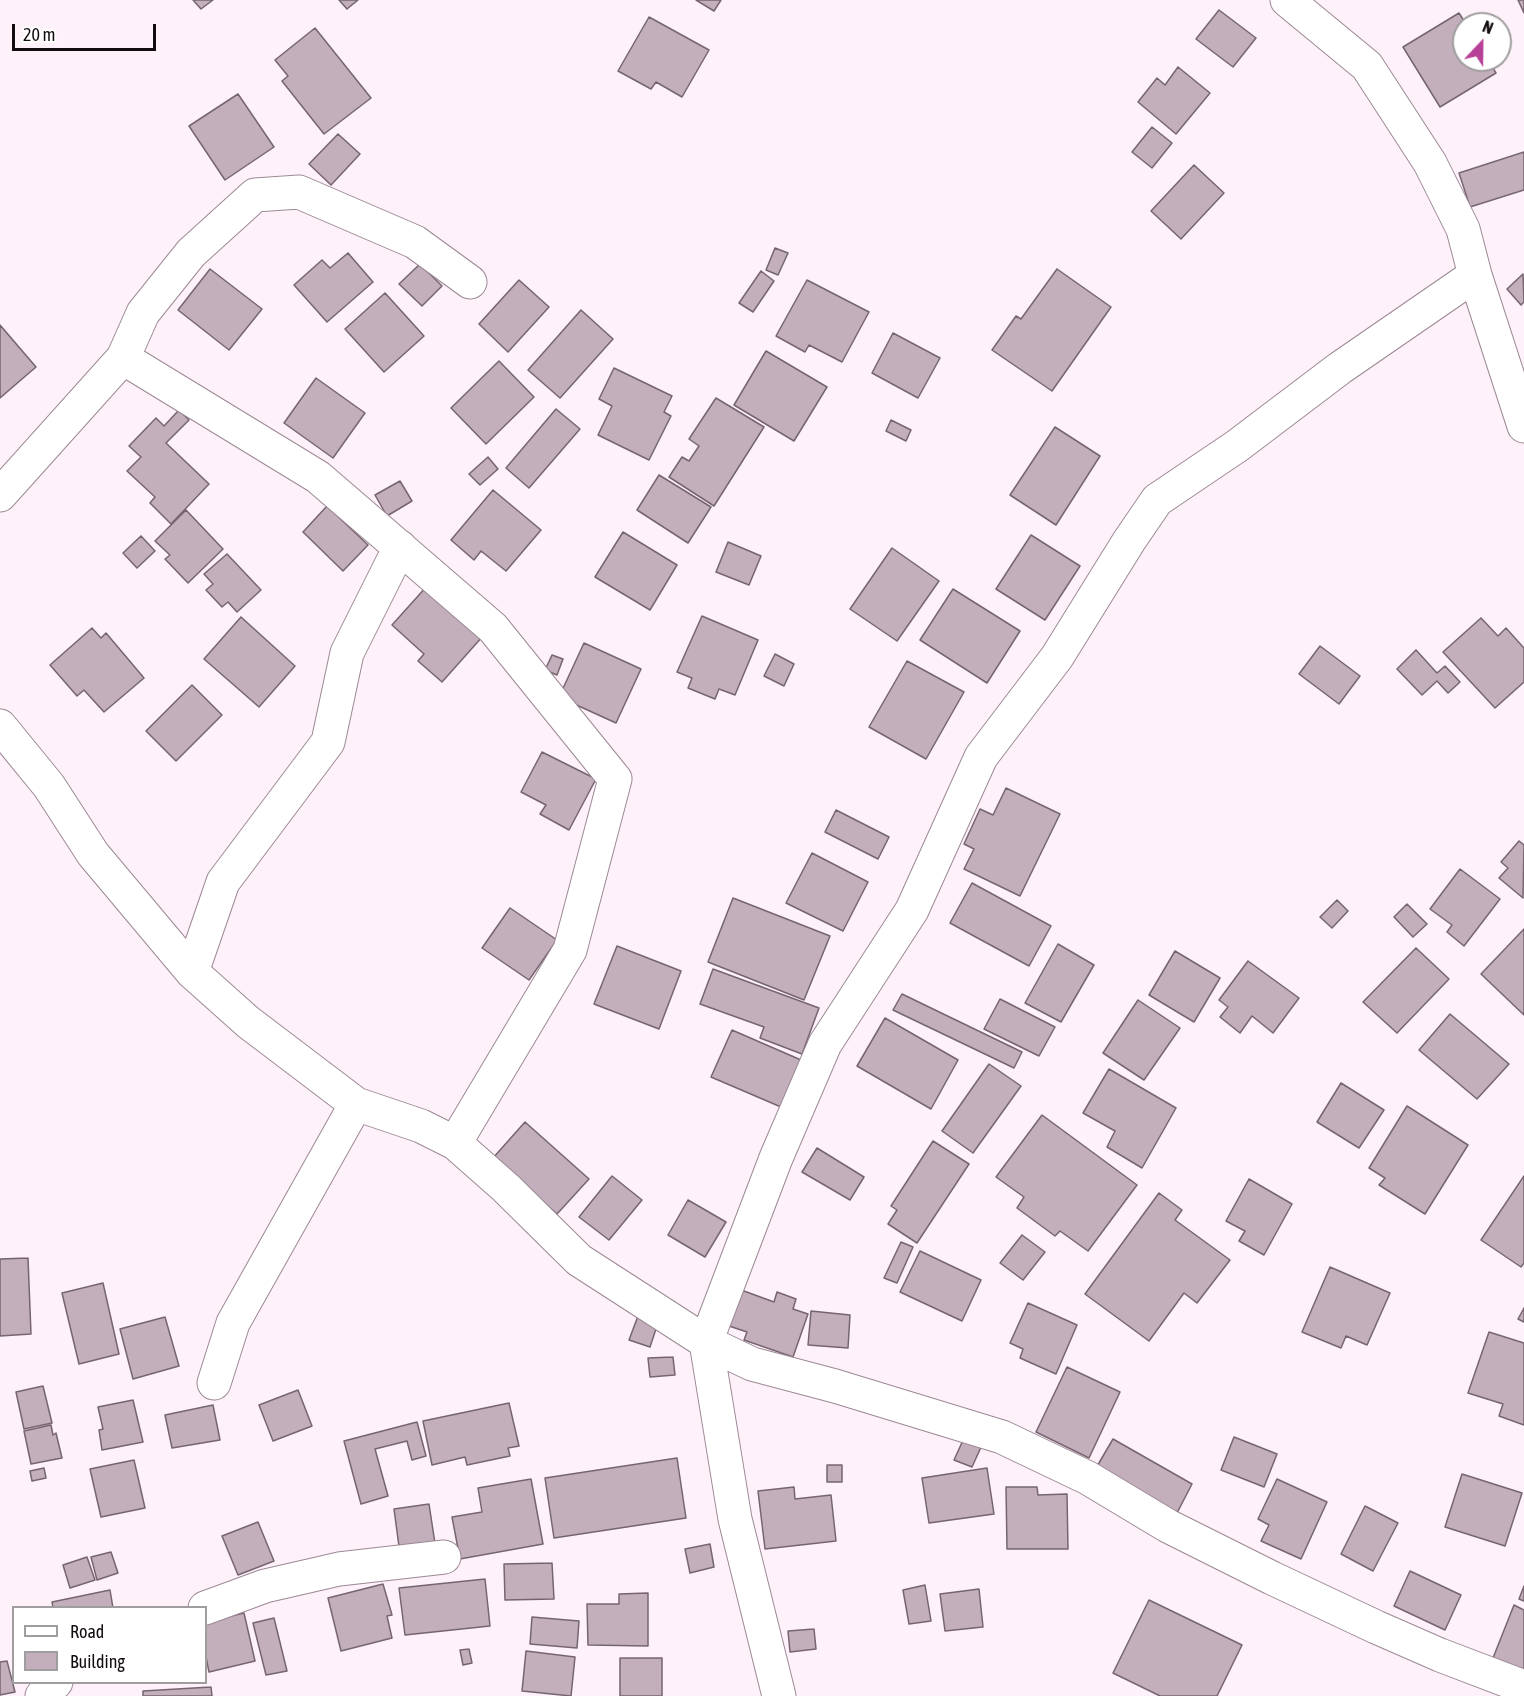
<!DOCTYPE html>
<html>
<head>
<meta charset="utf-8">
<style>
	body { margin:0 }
	#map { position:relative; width:1524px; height:1696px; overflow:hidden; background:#fef1f9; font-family:"Asap Condensed",sans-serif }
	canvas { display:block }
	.legend { position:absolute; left:12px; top:1606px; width:195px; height:78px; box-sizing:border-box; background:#fff; border:2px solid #a09d9f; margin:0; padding:8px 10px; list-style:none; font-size:18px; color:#120b0f }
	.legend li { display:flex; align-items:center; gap:12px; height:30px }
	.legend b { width:30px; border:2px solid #a09d9f }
	.north { position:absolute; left:1452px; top:12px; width:60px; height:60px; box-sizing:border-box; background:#fff; border:2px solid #a09d9f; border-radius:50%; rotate:22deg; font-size:16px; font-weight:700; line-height:24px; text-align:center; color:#120b0f }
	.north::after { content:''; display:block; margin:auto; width:21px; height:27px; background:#b74197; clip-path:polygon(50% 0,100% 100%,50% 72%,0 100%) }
	.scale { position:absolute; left:12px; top:24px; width:144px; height:27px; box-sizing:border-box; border:3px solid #120b0f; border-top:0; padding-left:8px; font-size:18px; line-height:21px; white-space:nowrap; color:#120b0f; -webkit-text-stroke:4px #fff; paint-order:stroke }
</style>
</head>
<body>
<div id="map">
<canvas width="1524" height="1696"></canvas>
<ul class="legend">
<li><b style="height:8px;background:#fff"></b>Road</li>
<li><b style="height:16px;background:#c2afbb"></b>Building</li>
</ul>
<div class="north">N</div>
<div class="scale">20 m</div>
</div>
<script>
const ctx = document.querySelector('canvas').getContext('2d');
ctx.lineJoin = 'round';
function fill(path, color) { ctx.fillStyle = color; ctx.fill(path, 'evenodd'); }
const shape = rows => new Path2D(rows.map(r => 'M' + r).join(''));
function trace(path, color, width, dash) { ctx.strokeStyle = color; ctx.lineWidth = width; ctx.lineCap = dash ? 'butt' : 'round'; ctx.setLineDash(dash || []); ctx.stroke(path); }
const building = shape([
	[193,0,213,0,201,9,193,0],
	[339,0,358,0,347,9,339,0],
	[696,0,721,0,714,11,696,0],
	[1518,0,1524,0,1524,13,1518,0],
	[1219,10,1256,38,1233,67,1196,39,1219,10],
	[1459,13,1466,24,1464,24,1464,60,1488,60,1496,73,1440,107,1403,47,1459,13],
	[649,17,709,50,682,97,656,82,651,89,618,71,649,17],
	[315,28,371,98,324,134,282,81,288,76,275,60,315,28],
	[1178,67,1210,93,1176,134,1138,102,1157,78,1165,85,1178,67],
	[238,94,274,147,225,180,189,126,238,94],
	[1152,127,1172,143,1152,168,1132,152,1152,127],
	[338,134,360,154,331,185,309,164,338,134],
	[1524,152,1524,190,1470,207,1459,173,1524,152],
	[1194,165,1224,193,1181,239,1151,211,1194,165],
	[775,248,788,253,778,275,766,270,775,248],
	[348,253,373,282,327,322,294,285,322,260,330,268,348,253],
	[420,264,442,286,422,306,399,284,420,264],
	[210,269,262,309,229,350,178,310,210,269],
	[1057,269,1111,307,1052,391,992,350,1016,316,1021,319,1057,269],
	[761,271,774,281,753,312,739,303,761,271],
	[1523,274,1524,302,1521,305,1507,289,1523,274],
	[519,280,549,307,508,352,479,324,519,280],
	[807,280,869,312,842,362,809,345,805,352,776,336,807,280],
	[385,293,424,336,384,372,345,329,385,293],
	[581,310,613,339,560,398,528,370,581,310],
	[0,325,36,367,0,398,0,325],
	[893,333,940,358,918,398,872,373,893,333],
	[766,351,827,387,794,441,734,405,766,351],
	[499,361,534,397,486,444,451,408,499,361],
	[614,368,672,396,664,412,671,416,649,460,598,435,612,406,599,399,614,368],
	[316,378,365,413,333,458,284,423,316,378],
	[716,398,764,427,714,506,669,477,682,457,689,461,699,446,689,439,716,398],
	[556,409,580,429,529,488,506,468,556,409],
	[179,410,189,420,166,443,209,484,171,524,150,503,155,497,127,471,141,457,129,446,156,418,164,426,179,410],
	[891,420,911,430,906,441,886,431,891,420],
	[1055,427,1100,456,1056,525,1010,495,1055,427],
	[488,457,498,469,480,485,469,474,488,457],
	[659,475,711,507,688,543,637,510,659,475],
	[400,481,412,501,387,516,375,495,400,481],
	[493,490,541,530,506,571,481,551,474,560,451,540,493,490],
	[327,506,368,545,343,571,303,532,327,506],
	[186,510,223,549,188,583,165,559,170,555,155,541,186,510],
	[623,532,677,565,650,610,595,577,623,532],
	[1031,535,1080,566,1045,620,996,589,1031,535],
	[141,536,155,551,137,568,123,553,141,536],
	[728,542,761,556,749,585,716,572,728,542],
	[892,548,939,581,897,641,850,609,892,548],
	[227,554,261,590,237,612,228,602,222,607,206,590,213,584,204,574,227,554],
	[427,586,483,636,442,682,418,661,424,654,392,625,427,586],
	[953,589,1020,631,987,683,920,640,953,589],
	[702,616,758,640,735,695,719,689,715,699,688,688,692,678,677,672,702,616],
	[241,617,295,666,259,707,204,659,241,617],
	[1481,618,1498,636,1506,628,1524,648,1524,682,1495,708,1443,652,1481,618],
	[92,628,101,638,106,633,144,678,104,712,84,690,77,696,50,665,92,628],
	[584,643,641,669,616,723,559,697,584,643],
	[1320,646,1360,676,1339,704,1299,674,1320,646],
	[1416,650,1437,673,1445,666,1460,682,1448,693,1437,681,1422,695,1397,669,1416,650],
	[775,654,794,664,784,686,764,676,775,654],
	[552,655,563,659,557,675,545,670,552,655],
	[907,661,964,692,926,759,869,727,907,661],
	[192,685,222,715,176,761,146,731,192,685],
	[542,752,596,779,569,830,540,814,546,805,521,792,542,752],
	[1006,788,1060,814,1020,896,964,869,974,849,964,844,980,809,993,815,1006,788],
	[836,810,889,837,878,859,825,832,836,810],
	[1519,841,1524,845,1523,898,1499,878,1508,868,1501,862,1519,841],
	[812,853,868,882,843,931,786,903,812,853],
	[1460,869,1500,899,1464,946,1447,932,1452,925,1430,909,1460,869],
	[972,883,1051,926,1029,966,950,923,972,883],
	[733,898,830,936,804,1000,708,962,733,898],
	[1337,900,1348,911,1332,928,1320,917,1337,900],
	[1407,904,1427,924,1413,937,1394,917,1407,904],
	[510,908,557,940,529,980,482,948,510,908],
	[1524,929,1524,1015,1481,974,1524,929],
	[1058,944,1094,965,1061,1022,1025,1003,1058,944],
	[617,946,681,971,659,1029,594,1004,617,946],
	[1416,948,1449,979,1397,1033,1363,1002,1416,948],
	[1175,951,1220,978,1194,1022,1149,995,1175,951],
	[1248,961,1299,998,1273,1033,1252,1016,1240,1033,1220,1017,1228,1007,1219,1000,1248,961],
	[713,969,819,1008,802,1054,760,1038,764,1027,700,1004,713,969],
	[902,994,1022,1052,1014,1068,893,1010,902,994],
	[1000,999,1055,1027,1039,1056,984,1029,1000,999],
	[1138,1000,1180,1028,1144,1080,1103,1053,1138,1000],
	[1450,1014,1509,1064,1477,1099,1419,1050,1450,1014],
	[885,1018,958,1060,931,1109,857,1066,885,1018],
	[732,1030,801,1060,781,1107,711,1077,732,1030],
	[989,1064,1021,1086,973,1153,942,1131,989,1064],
	[1109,1069,1176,1108,1142,1168,1107,1147,1115,1131,1083,1113,1109,1069],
	[1341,1083,1384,1110,1359,1148,1317,1122,1341,1083],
	[1407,1106,1468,1145,1425,1214,1379,1185,1385,1178,1369,1168,1407,1106],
	[1042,1115,1137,1185,1088,1251,1060,1231,1055,1236,1017,1208,1024,1197,996,1177,1042,1115],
	[525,1122,589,1179,557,1214,493,1158,525,1122],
	[933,1141,969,1164,917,1243,888,1224,897,1210,891,1206,933,1141],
	[817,1148,864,1177,850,1200,802,1172,817,1148],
	[612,1176,642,1200,609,1240,579,1217,612,1176],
	[1524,1176,1524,1263,1521,1267,1481,1240,1524,1176],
	[1249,1179,1292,1204,1264,1255,1239,1241,1245,1231,1226,1221,1249,1179],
	[1159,1193,1182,1210,1175,1220,1230,1260,1197,1303,1184,1293,1149,1341,1085,1294,1159,1193],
	[688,1200,726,1222,705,1257,668,1235,688,1200],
	[1022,1235,1045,1252,1023,1280,1000,1263,1022,1235],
	[901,1242,913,1247,897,1283,884,1278,901,1242],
	[920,1251,981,1280,962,1321,900,1292,920,1251],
	[28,1258,31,1334,0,1336,0,1259,28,1258],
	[1330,1267,1390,1293,1367,1345,1346,1336,1341,1348,1302,1332,1330,1267],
	[103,1283,119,1354,79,1364,62,1293,103,1283],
	[733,1287,774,1302,777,1292,796,1299,793,1309,808,1314,793,1357,744,1340,747,1332,720,1323,733,1287],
	[1028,1303,1077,1325,1056,1374,1020,1358,1023,1349,1010,1343,1028,1303],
	[1524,1308,1524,1322,1518,1319,1524,1308],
	[811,1311,850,1315,848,1348,808,1345,811,1311],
	[638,1316,658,1323,650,1347,629,1340,638,1316],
	[165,1317,179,1366,133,1379,120,1329,165,1317],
	[1489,1332,1524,1343,1524,1425,1499,1416,1503,1404,1468,1393,1489,1332],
	[673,1357,675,1375,650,1377,648,1358,673,1357],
	[1067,1367,1120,1392,1089,1458,1036,1432,1067,1367],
	[43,1386,52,1423,24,1429,16,1392,43,1386],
	[298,1390,312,1426,273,1441,259,1405,298,1390],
	[133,1400,143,1442,102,1450,99,1430,103,1429,98,1407,133,1400],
	[509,1403,519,1446,508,1448,510,1456,467,1465,465,1457,432,1465,423,1421,509,1403],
	[213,1405,220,1440,172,1448,165,1415,213,1405],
	[417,1422,426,1456,412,1460,407,1441,375,1449,388,1496,361,1504,344,1441,417,1422],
	[51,1425,53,1435,56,1433,62,1458,31,1464,24,1431,51,1425],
	[1234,1437,1277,1454,1264,1487,1221,1470,1234,1437],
	[964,1438,982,1445,972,1467,954,1460,964,1438],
	[1113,1439,1192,1484,1177,1513,1096,1468,1113,1439],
	[677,1458,686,1518,554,1538,545,1478,677,1458],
	[134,1460,145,1508,101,1517,90,1469,134,1460],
	[827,1465,842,1465,842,1482,827,1482,827,1465],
	[44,1468,46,1478,32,1481,30,1471,44,1468],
	[987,1468,994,1514,929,1523,922,1478,987,1468],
	[1462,1474,1522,1493,1505,1546,1445,1527,1462,1474],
	[531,1479,543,1544,460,1559,452,1517,482,1512,478,1488,531,1479],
	[1277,1479,1327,1502,1301,1559,1261,1541,1269,1525,1258,1519,1277,1479],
	[794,1487,795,1499,831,1495,836,1541,765,1549,758,1491,794,1487],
	[1006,1487,1037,1487,1038,1495,1067,1494,1068,1549,1007,1549,1006,1487],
	[429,1504,436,1550,400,1554,394,1509,429,1504],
	[1365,1506,1398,1523,1373,1571,1341,1554,1365,1506],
	[258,1522,274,1561,238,1575,222,1536,258,1522],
	[710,1544,714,1567,690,1573,685,1549,710,1544],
	[111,1552,118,1573,97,1580,91,1557,111,1552],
	[87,1557,95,1580,70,1588,63,1565,87,1557],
	[552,1563,554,1599,505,1600,504,1564,552,1563],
	[1410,1571,1461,1595,1445,1630,1394,1606,1410,1571],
	[485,1579,490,1626,405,1635,399,1588,485,1579],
	[383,1584,392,1615,387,1616,392,1638,341,1651,328,1598,383,1584],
	[925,1585,931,1621,909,1624,903,1590,925,1585],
	[1524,1586,1524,1601,1519,1599,1524,1586],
	[979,1589,983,1627,945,1631,940,1594,979,1589],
	[110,1590,113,1608,53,1608,52,1602,110,1590],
	[648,1593,648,1646,588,1645,587,1604,619,1604,619,1594,648,1593],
	[1149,1600,1242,1645,1217,1696,1160,1696,1113,1673,1149,1600],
	[1514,1605,1524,1610,1524,1670,1493,1658,1514,1605],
	[244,1613,255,1661,209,1672,206,1657,206,1622,244,1613],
	[532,1617,579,1621,577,1648,530,1644,532,1617],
	[274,1618,287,1671,266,1675,253,1623,274,1618],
	[814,1629,816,1649,790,1652,788,1631,814,1629],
	[469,1649,472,1663,463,1665,460,1650,469,1649],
	[526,1651,575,1657,571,1696,522,1691,526,1651],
	[620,1658,662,1658,662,1696,620,1696,620,1658],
	[7,1661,15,1692,0,1695,0,1662,7,1661],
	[211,1687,212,1696,143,1696,143,1691,211,1687]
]);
fill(building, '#c2afbb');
trace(building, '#76656f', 1.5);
const minor = shape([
	[1287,0,1367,66,1430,163,1463,229,1475,275,1524,426],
	[123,358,318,477,493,628,615,779,570,950,455,1143],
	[0,495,123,358,143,313,191,253,255,195,299,192,415,242,470,282],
	[0,726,49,786,93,854,192,972,248,1022,356,1104,421,1126,455,1143,506,1188,579,1260,706,1342,752,1364,835,1386,1002,1437,1088,1478,1168,1526,1272,1578,1376,1627,1440,1655,1524,1687],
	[192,972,223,882,328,742,347,653,400,547],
	[214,1383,233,1323,356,1104],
	[205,1608,265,1586,339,1569,444,1557],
	[42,1696,56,1682],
	[779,1696,735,1519,706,1342,776,1158,825,1044,912,910,981,757,1057,657,1129,541,1157,500,1237,446,1340,368,1475,275]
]);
trace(minor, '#9c8995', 35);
trace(minor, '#fff', 33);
</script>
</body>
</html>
